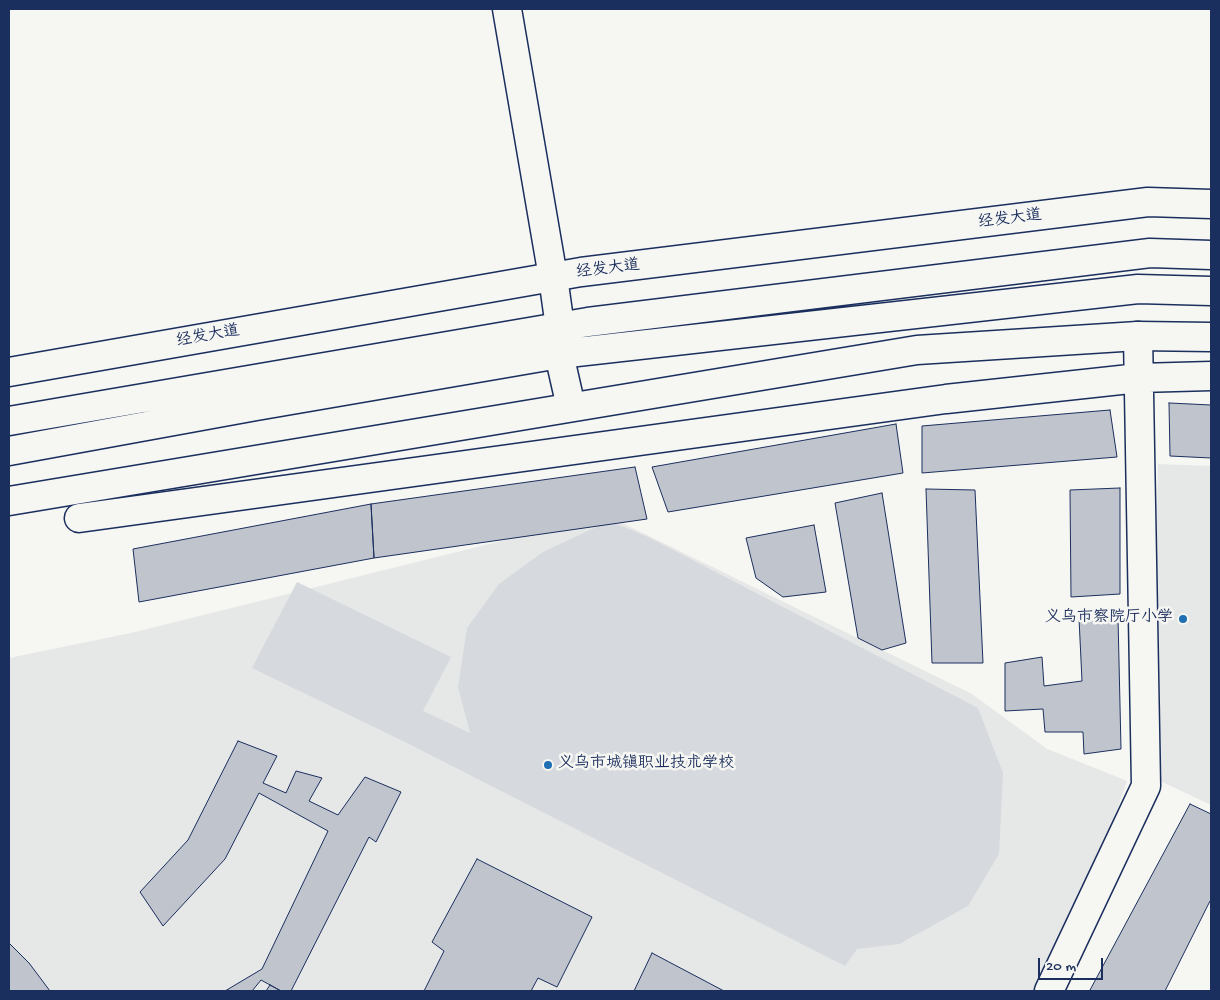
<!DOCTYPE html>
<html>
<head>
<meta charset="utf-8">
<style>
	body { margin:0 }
	#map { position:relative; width:1220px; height:1000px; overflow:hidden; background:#f6f6f2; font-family:"Gochi Hand",sans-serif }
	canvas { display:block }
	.frame { position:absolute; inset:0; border:10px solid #1b2f5e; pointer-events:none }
	.scale { position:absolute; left:1038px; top:958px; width:65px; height:22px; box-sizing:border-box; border:2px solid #1b2f5e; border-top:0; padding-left:6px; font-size:15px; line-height:18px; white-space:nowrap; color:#1b2f5e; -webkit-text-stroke:4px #f6f6f2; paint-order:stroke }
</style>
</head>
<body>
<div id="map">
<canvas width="1220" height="1000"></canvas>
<div class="frame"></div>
<div class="scale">20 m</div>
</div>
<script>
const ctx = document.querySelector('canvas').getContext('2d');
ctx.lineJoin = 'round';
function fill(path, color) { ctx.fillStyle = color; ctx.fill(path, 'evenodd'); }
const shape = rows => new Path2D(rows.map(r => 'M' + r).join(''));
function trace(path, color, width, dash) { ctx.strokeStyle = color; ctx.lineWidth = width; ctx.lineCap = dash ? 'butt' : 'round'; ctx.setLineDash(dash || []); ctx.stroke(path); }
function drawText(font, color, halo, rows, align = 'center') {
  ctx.font = font + ' "Gochi Hand","LXGW WenKai TC",sans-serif'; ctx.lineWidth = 5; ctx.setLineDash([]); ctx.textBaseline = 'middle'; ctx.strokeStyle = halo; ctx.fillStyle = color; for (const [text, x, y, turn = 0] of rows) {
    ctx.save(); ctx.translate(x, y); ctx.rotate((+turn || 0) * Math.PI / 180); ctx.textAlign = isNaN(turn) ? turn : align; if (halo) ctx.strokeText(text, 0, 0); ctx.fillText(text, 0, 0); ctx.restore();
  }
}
fill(shape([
	[1158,464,1211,466,1211,805,1156,779,1153,771],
	[606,515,972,694,1047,749,1127,781,1115,816,1034,991,9,991,9,658,131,633]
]), '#e6e7e7');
fill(shape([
	[609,521,648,537,978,708,1003,773,999,854,968,906,899,944,857,949,845,966,405,742,252,668,297,582,451,657,423,711,470,733,458,687,467,628,499,584,543,552]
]), '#d6d9dd');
const building = shape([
	[1169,403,1211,405,1211,458,1170,456,1169,403],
	[1110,410,1117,457,922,473,922,426,1110,410],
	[896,424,903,473,668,512,652,467,896,424],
	[635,467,647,519,374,558,371,504,635,467],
	[1120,488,1120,594,1071,597,1070,490,1120,488],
	[926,489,975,490,983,663,932,663,926,489],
	[882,493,906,643,882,650,858,638,835,503,882,493],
	[371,504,374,558,139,602,133,549,371,504],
	[814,525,826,592,783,597,756,578,746,538,814,525],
	[1079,618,1118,618,1121,749,1084,754,1083,732,1045,732,1043,709,1005,711,1005,663,1042,657,1044,686,1082,681,1079,618],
	[238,741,277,756,263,783,286,793,296,771,322,778,309,801,338,815,365,777,401,792,376,842,369,837,291,991,281,991,261,980,252,991,225,991,262,969,328,831,259,793,225,859,163,926,140,892,188,840,238,741],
	[1190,804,1211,814,1211,901,1210,901,1165,991,1093,991,1090,990,1190,804],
	[477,859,592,917,557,987,538,978,531,991,424,991,444,951,432,942,477,859],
	[9,943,29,963,50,991,9,991,9,943],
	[652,953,724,991,634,991,652,953],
	[270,985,281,991,266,991,270,985]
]);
fill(building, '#c0c4cd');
trace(building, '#1b2f5e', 1);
const minor = shape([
	[507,9,553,277,560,327,559,354,571,407],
	[79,518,946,399,1139,378,1211,376],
	[1049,991,1146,786,1138,336,1211,337]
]);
const major = shape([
	[9,372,581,272,1148,202,1211,204],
	[9,421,588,322,1150,253,1211,255],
	[9,451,256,406,559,354,1138,289,1211,291],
	[9,501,917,350,1138,336]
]);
trace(minor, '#1b2f5e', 31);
trace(major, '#1b2f5e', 31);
trace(minor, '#f6f6f2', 28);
trace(major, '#f6f6f2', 28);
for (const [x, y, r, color] of [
	[1183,619,5,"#1f6fb2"],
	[548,765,5,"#1f6fb2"]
]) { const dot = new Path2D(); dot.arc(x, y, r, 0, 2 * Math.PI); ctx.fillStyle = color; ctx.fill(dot); trace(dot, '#f6f6f2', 2); }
drawText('16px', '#1b2f5e', '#f6f6f2', [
	["经发大道",1010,220,-7],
	["经发大道",608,270,-7],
	["经发大道",208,337,-10]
]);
drawText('16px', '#1b2f5e', '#f6f6f2', [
	["义乌市察院厅小学",1173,619],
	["义乌市城镇职业技术学校",558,765,"left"]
], 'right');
</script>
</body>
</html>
